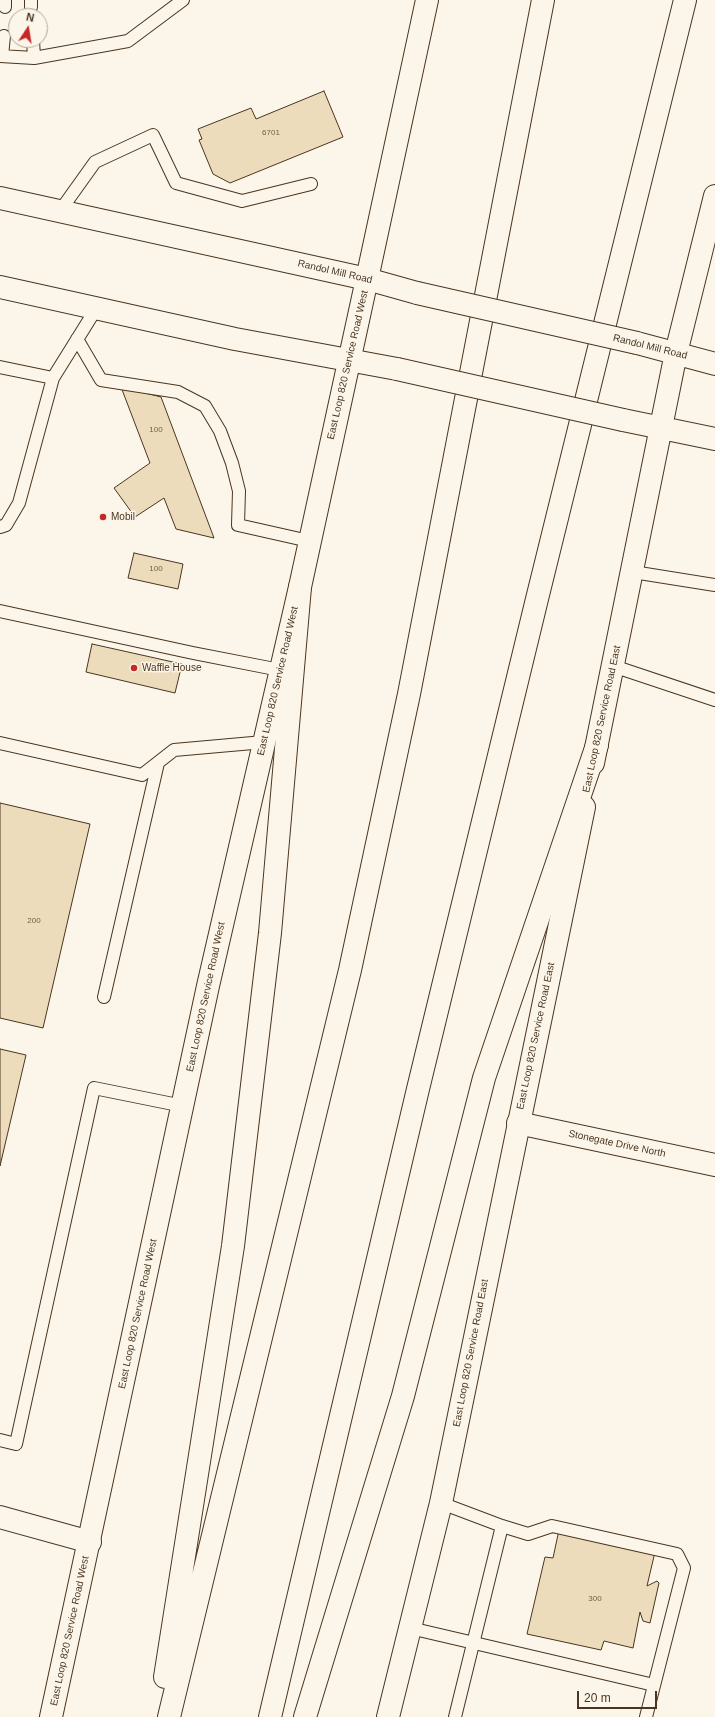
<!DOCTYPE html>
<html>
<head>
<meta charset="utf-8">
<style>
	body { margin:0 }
	#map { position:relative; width:715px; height:1717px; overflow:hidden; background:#fbf6e9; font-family:Helvetica,sans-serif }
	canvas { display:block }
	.north { position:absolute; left:8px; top:8px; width:40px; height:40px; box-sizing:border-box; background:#fbf6e9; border:1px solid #b4a999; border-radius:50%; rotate:12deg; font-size:11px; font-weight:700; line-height:16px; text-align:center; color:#4a3520 }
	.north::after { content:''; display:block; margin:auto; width:14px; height:18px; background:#c62828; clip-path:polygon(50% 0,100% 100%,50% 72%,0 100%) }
	.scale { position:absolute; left:577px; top:1691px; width:80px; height:18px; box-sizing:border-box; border:2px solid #4a3520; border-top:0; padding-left:5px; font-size:12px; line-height:14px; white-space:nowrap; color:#4a3520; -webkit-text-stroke:3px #fbf6e9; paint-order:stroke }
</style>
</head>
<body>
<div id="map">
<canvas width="715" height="1717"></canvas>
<div class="north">N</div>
<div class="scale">20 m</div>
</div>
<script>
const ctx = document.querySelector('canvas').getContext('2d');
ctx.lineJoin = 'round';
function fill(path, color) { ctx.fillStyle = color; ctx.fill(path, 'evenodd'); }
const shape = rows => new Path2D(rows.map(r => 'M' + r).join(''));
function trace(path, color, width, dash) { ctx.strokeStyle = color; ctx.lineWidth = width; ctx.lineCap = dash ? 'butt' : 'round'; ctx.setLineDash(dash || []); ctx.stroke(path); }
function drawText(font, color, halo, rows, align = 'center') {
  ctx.font = font + ' Helvetica,sans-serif'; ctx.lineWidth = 3; ctx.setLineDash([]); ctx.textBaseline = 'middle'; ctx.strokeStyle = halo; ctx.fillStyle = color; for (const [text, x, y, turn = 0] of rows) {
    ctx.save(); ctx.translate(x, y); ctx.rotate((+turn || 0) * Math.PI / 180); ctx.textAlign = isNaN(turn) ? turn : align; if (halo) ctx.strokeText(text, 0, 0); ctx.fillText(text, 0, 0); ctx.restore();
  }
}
const building = shape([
	[324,91,343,137,230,183,213,174,199,140,202,139,198,129,251,108,256,119,324,91],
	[121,387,161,397,214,538,176,529,164,498,135,517,114,488,150,463,121,387],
	[134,553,183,564,178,589,128,578,134,553],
	[92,644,182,664,175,693,86,672,92,644],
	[0,803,90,824,43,1028,0,1018,0,803],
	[0,1049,26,1055,0,1166,0,1049],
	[559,1530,655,1552,647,1586,657,1581,659,1583,650,1623,643,1621,640,1612,633,1648,604,1641,601,1650,527,1634,545,1557,553,1558,559,1530]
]);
fill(building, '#ecdcbc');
trace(building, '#4a3520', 1);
const service = shape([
	[5,0,5,7],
	[31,0,31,7],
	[0,56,34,58,33,40],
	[2,56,4,36],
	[34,58,128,41,183,0],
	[60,211,95,162,153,135,176,183,242,201,311,184],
	[77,339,101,380,178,392,205,406,220,431,232,463,239,491,238,525,309,541],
	[0,367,53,378],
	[0,527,6,525,19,503,53,378,96,309],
	[633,572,715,585],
	[0,611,193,653,280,670],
	[613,666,715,700],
	[0,743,142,775,174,750,264,742],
	[104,997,158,763],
	[0,1440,16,1444,94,1088,183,1106],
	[441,1503,502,1526,528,1534,552,1526,677,1554,684,1568,646,1717],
	[410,1628,654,1685],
	[455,1717,502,1526]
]);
const minor = shape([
	[518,1123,715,1165],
	[0,1517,90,1542]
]);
const secondary = shape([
	[0,198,367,279,417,293],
	[0,287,235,339,397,369],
	[637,343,715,364],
	[623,420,715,439],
	[593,763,676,353],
	[51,1717,208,986,300,587,367,279],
	[388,1717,441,1503,584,807]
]);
const motorway = shape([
	[367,279,427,0],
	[676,353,715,196],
	[165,1677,233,1246,270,933,300,587],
	[169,1717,350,970,409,694,543,0],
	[270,1717,418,1089,537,599,685,0],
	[305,1717,403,1396,484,1078,597,745]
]);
trace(service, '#4a3520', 14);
trace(minor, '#4a3520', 24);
trace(secondary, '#4a3520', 24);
trace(motorway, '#4a3520', 24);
trace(service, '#fbf6e9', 12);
trace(minor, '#fbf6e9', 22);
trace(secondary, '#fbf6e9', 22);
trace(motorway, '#fbf6e9', 22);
const secondaryBridge = shape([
	[417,293,637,343],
	[397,369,623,420]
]);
trace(secondaryBridge, '#4a3520', 24, []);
trace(secondaryBridge, '#fbf6e9', 22);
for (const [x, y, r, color] of [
	[103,517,4,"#c62828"],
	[134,668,4,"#c62828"]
]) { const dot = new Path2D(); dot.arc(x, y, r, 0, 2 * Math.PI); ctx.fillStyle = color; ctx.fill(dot); trace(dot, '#fbf6e9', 1.5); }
drawText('8px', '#725f47', null, [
	["6701",271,133],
	["100",156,430],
	["100",156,569],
	["200",34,921],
	["300",595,1599]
]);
drawText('10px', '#4a3520', '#fbf6e9', [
	["Randol Mill Road",335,272,13],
	["Randol Mill Road",650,347,14],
	["East Loop 820 Service Road West",348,365,-77],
	["East Loop 820 Service Road West",278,681,-77],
	["East Loop 820 Service Road East",602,719,-78],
	["East Loop 820 Service Road West",206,997,-78],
	["East Loop 820 Service Road East",536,1036,-78],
	["Stonegate Drive North",617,1144,12],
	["East Loop 820 Service Road West",138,1314,-78],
	["East Loop 820 Service Road East",471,1353,-79],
	["East Loop 820 Service Road West",70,1631,-78]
]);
drawText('10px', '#4a3520', '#fbf6e9', [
	["Mobil",111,517],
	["Waffle House",142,668]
], 'left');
</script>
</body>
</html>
